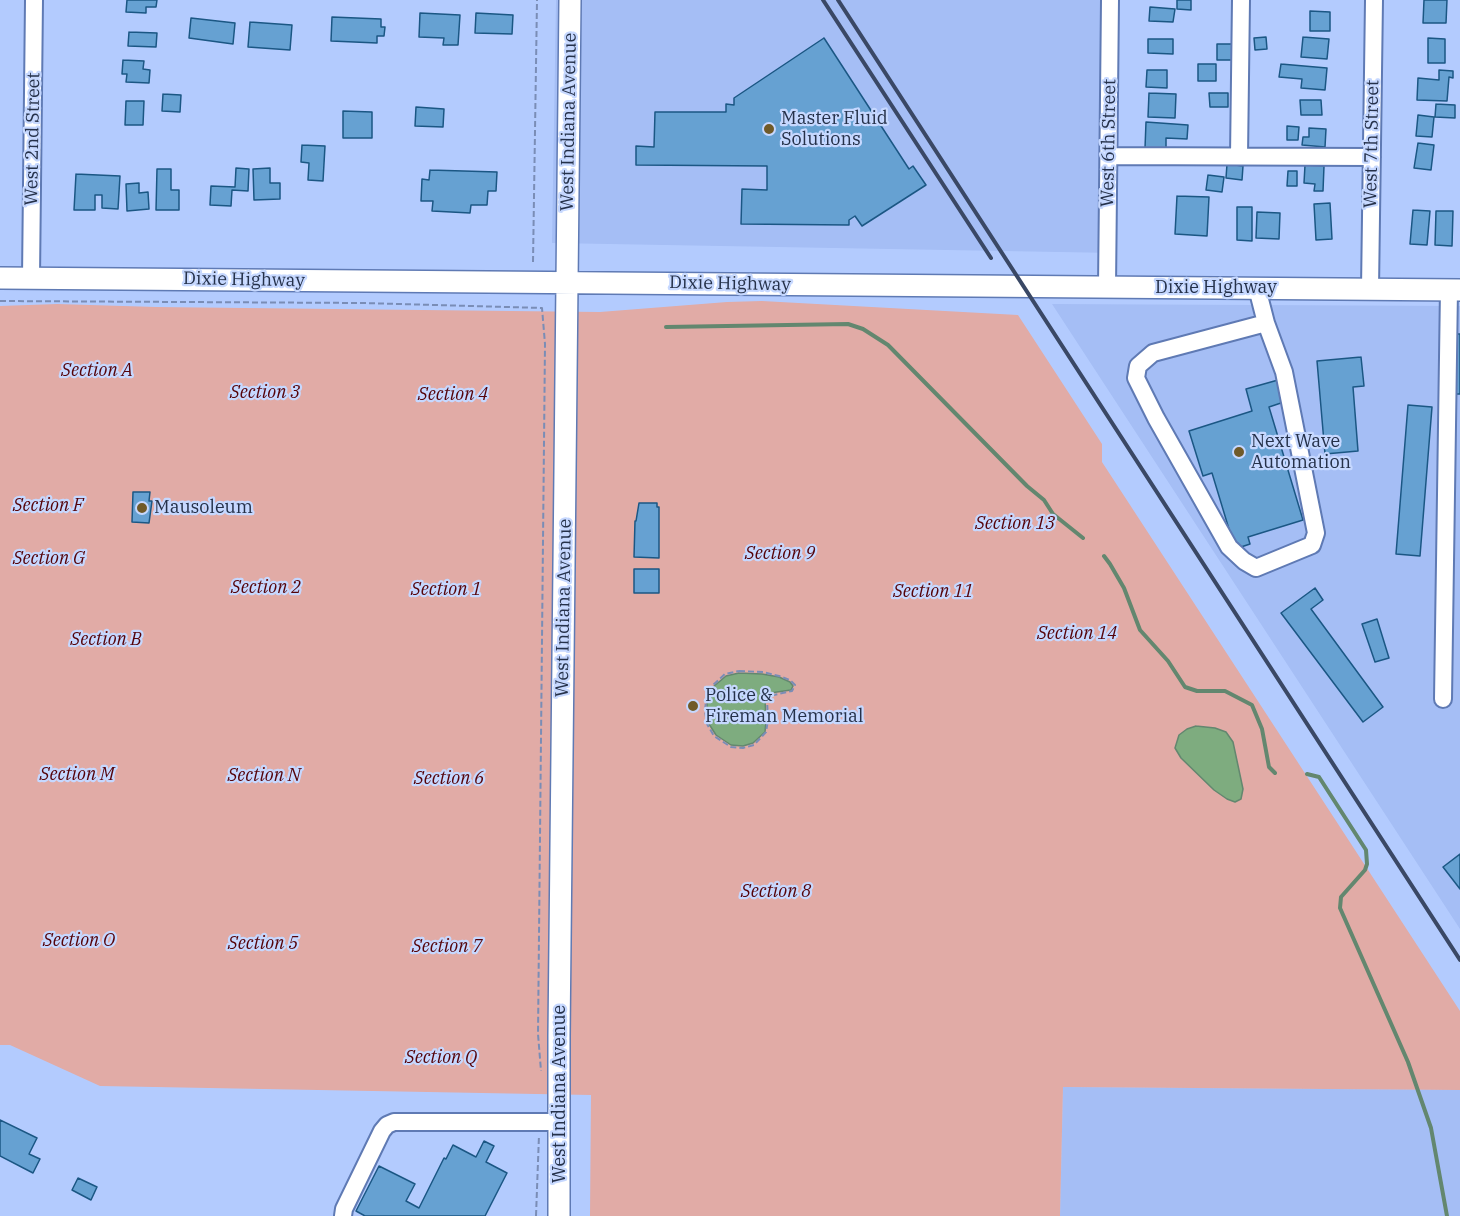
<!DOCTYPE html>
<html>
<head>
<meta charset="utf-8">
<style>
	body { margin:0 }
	canvas { display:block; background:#b3cbfe }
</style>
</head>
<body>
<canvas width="1460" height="1216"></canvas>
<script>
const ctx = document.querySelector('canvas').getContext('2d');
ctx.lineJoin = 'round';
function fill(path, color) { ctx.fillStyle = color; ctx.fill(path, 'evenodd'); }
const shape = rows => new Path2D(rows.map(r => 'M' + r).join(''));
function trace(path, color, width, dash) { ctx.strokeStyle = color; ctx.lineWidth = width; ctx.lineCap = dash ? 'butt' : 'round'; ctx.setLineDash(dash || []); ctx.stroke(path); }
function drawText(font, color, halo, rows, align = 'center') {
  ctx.font = font + ' "IBM Plex Serif",serif'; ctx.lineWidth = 4.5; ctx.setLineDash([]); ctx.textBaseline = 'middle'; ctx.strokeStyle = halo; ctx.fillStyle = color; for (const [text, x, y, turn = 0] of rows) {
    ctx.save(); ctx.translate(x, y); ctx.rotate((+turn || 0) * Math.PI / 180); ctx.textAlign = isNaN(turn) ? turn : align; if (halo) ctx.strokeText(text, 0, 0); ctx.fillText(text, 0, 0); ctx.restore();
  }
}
fill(shape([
	[556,0,1119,0,1115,253,552,243],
	[1052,304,1460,306,1460,929],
	[1063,1087,1460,1090,1460,1216,1060,1216]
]), '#a5bef5');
fill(shape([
	[762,301,1018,315,1102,444,1102,462,1460,1011,1460,1090,1063,1087,1060,1216,590,1216,591,1095,100,1086,10,1045,0,1045,0,306,57,304,156,307,600,312,727,302]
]), '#e1aba6');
const water = shape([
	[739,673,762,674,779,677,790,682,793,686,791,690,770,693,767,695,765,700,766,720,765,732,753,743,743,746,731,745,716,735,709,724,707,711,707,701,713,687,726,676,739,673],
	[1196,726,1215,728,1226,732,1233,742,1243,789,1241,799,1235,802,1227,799,1214,790,1181,758,1175,748,1179,735,1187,729,1196,726]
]);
fill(water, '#7eac7f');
trace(water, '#63876f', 1.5);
trace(shape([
	[666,327,848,324,863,329,888,345,1027,486,1044,500,1053,514,1083,538],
	[1104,556,1110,564,1124,588,1140,630,1168,661,1185,687,1197,691,1225,691,1252,705,1262,729,1269,767,1275,773],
	[1307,774,1319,777,1366,850,1367,864,1365,870,1341,897,1340,908,1408,1062,1431,1128,1447,1216]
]), '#63876f', 4);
const building = shape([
	[127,0,157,0,156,7,146,7,146,13,126,12,127,0],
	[1177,0,1191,0,1191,10,1177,9,1177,0],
	[1424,0,1447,0,1446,23,1423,23,1424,0],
	[1150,7,1175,9,1173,22,1149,21,1150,7],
	[1310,11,1330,12,1330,31,1310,31,1310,11],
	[420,13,460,15,458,45,443,45,444,38,419,37,420,13],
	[476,13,513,15,512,34,475,33,476,13],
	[332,17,381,19,381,27,385,27,384,36,377,36,377,43,331,41,332,17],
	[191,18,235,23,233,44,189,38,191,18],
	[250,22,292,25,290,50,248,47,250,22],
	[129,32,157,33,156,47,128,46,129,32],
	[1266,37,1267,49,1255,50,1254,38,1266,37],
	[1303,37,1329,39,1327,59,1301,57,1303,37],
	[824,38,909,169,913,166,926,185,862,226,855,216,849,220,849,225,741,224,742,189,767,190,767,166,636,165,636,146,654,147,655,112,726,112,726,104,734,105,734,98,824,38],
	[1428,38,1445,39,1445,63,1428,63,1428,38],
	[1148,39,1173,39,1173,54,1148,53,1148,39],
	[1217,44,1233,44,1233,60,1217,60,1217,44],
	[123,60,144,61,143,69,150,70,149,83,126,82,127,74,122,74,123,60],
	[1198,64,1216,64,1216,81,1198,81,1198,64],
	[1281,64,1327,68,1325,90,1301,88,1302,79,1279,77,1281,64],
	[1147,70,1167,70,1167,88,1146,87,1147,70],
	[1439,70,1453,71,1453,78,1449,77,1447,101,1417,100,1418,78,1439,80,1439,70],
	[1149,93,1176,94,1175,118,1148,117,1149,93],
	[1209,93,1228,93,1228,107,1210,107,1209,93],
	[163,94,181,95,180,112,162,111,163,94],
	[1300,100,1321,100,1322,115,1301,115,1300,100],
	[126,101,144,101,143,125,125,125,126,101],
	[1436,104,1455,105,1455,118,1435,117,1436,104],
	[416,107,444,109,443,127,415,126,416,107],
	[343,111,372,112,372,138,343,138,343,111],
	[1418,115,1434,117,1432,137,1416,136,1418,115],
	[1146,122,1188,125,1187,139,1166,138,1166,149,1145,148,1146,122],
	[1287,126,1299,127,1298,140,1287,140,1287,126],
	[1309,128,1326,129,1325,147,1302,145,1303,137,1309,137,1309,128],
	[1418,143,1434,145,1431,170,1414,168,1418,143],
	[302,145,325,146,323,181,308,180,309,163,301,162,302,145],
	[1227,164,1243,166,1242,180,1226,178,1227,164],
	[1305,165,1324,166,1323,191,1314,191,1315,184,1304,183,1305,165],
	[236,168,249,169,248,191,232,190,231,206,210,205,211,186,235,187,236,168],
	[270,168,270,183,280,183,280,199,254,200,253,169,270,168],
	[157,169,171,169,171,190,179,190,179,210,156,210,157,169],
	[430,170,497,172,496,191,488,191,487,205,471,205,470,213,432,211,433,201,421,201,422,179,429,180,430,170],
	[1288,171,1297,171,1297,186,1287,186,1288,171],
	[76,174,120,176,118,209,102,208,102,195,95,195,95,210,74,210,76,174],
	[1208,175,1224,177,1222,192,1206,190,1208,175],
	[139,183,139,193,148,192,149,209,127,211,126,184,139,183],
	[1177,196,1209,197,1207,236,1175,234,1177,196],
	[1330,203,1332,239,1316,240,1314,204,1330,203],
	[1237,207,1252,207,1252,241,1237,240,1237,207],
	[1413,210,1430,211,1427,245,1410,244,1413,210],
	[1436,211,1453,211,1452,246,1435,245,1436,211],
	[1257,212,1280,213,1279,239,1256,238,1257,212],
	[1456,334,1460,334,1460,394,1452,394,1456,334],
	[1361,357,1364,386,1353,387,1358,451,1325,454,1317,361,1361,357],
	[1278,380,1284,402,1269,407,1303,520,1248,537,1250,544,1235,549,1212,473,1203,476,1189,431,1252,411,1246,389,1278,380],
	[1408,405,1432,407,1420,556,1396,554,1408,405],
	[133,492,150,492,149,501,152,501,149,523,132,522,133,492],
	[639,503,657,503,657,507,659,507,659,558,634,557,635,521,636,521,639,503],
	[634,569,659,569,659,593,634,593,634,569],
	[1315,588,1323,600,1311,609,1383,707,1363,722,1281,613,1315,588],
	[1377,619,1389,658,1375,662,1362,624,1377,619],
	[1460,854,1460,889,1443,867,1460,854],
	[0,1120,37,1138,29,1154,40,1159,33,1173,0,1156,0,1120],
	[484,1141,494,1146,486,1162,507,1173,485,1216,365,1216,356,1211,379,1166,415,1184,406,1201,419,1208,444,1158,446,1159,453,1145,476,1157,484,1141],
	[78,1178,97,1187,91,1200,72,1190,78,1178]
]);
fill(building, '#66a1d2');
trace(building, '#1b5784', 1.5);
const minor = shape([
	[1109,156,1372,157],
	[1239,156,1241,0],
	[31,278,34,0],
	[1107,287,1110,0],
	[1257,288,1266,323,1284,372,1316,533,1312,545,1256,568,1244,561,1229,547,1156,418,1136,378,1138,366,1153,353,1266,323],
	[1370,289,1374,0],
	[1443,699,1449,289],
	[343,1216,344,1209,382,1131,387,1125,394,1122,559,1122]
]);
const major = shape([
	[0,278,1460,290],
	[559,1216,559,1035,570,0]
]);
trace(minor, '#5f7ab4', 20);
trace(major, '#5f7ab4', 24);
trace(shape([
	[533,262,537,0],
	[0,301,364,303,542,308,545,344,538,1034,541,1071],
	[739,671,763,672,779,676,790,680,795,685,792,691,769,696,767,700,768,720,766,732,754,745,743,748,731,747,714,736,707,724,705,711,706,701,712,686,725,674,739,671],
	[536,1216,539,1135]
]), '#7a8db6', 2, [6, 3]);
trace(minor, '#fff', 16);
trace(major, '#fff', 21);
trace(shape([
	[823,0,991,258],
	[838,0,1460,960]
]), '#3a4865', 4);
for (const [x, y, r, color] of [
	[769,129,6,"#705a29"],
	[1239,452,6,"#705a29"],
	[142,508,6,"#705a29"],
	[693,706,6,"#705a29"]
]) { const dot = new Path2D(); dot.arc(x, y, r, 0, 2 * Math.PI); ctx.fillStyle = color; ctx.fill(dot); trace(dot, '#c6d8ff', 2); }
drawText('18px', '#25314a', '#c6d8ff', [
	["Master Fluid",781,119],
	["Solutions",781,140],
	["Next Wave",1251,442],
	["Automation",1251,463],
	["Mausoleum",154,508],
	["Police &",705,696],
	["Fireman Memorial",705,717]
], 'left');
drawText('18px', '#25314a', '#c6d8ff', [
	["West Indiana Avenue",569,122,-89],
	["West 2nd Street",33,139,-89],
	["West 6th Street",1109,143,-89],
	["West 7th Street",1372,144,-89],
	["Dixie Highway",244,280,1],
	["Dixie Highway",730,284,1],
	["Dixie Highway",1216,288],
	["West Indiana Avenue",564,608,-89],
	["West Indiana Avenue",560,1094,-90]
]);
drawText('italic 18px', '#550309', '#c6d8ff', [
	["Section A",97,371],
	["Section 3",265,393],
	["Section 4",453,395],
	["Section F",48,506],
	["Section 13",1015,524],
	["Section 9",780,554],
	["Section G",49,559],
	["Section 2",266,588],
	["Section 1",446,590],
	["Section 11",933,592],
	["Section 14",1077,634],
	["Section B",106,640],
	["Section M",77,775],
	["Section N",264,776],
	["Section 6",449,779],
	["Section 8",776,892],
	["Section O",79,941],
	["Section 5",263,944],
	["Section 7",447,947],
	["Section Q",441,1058]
]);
</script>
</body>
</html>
